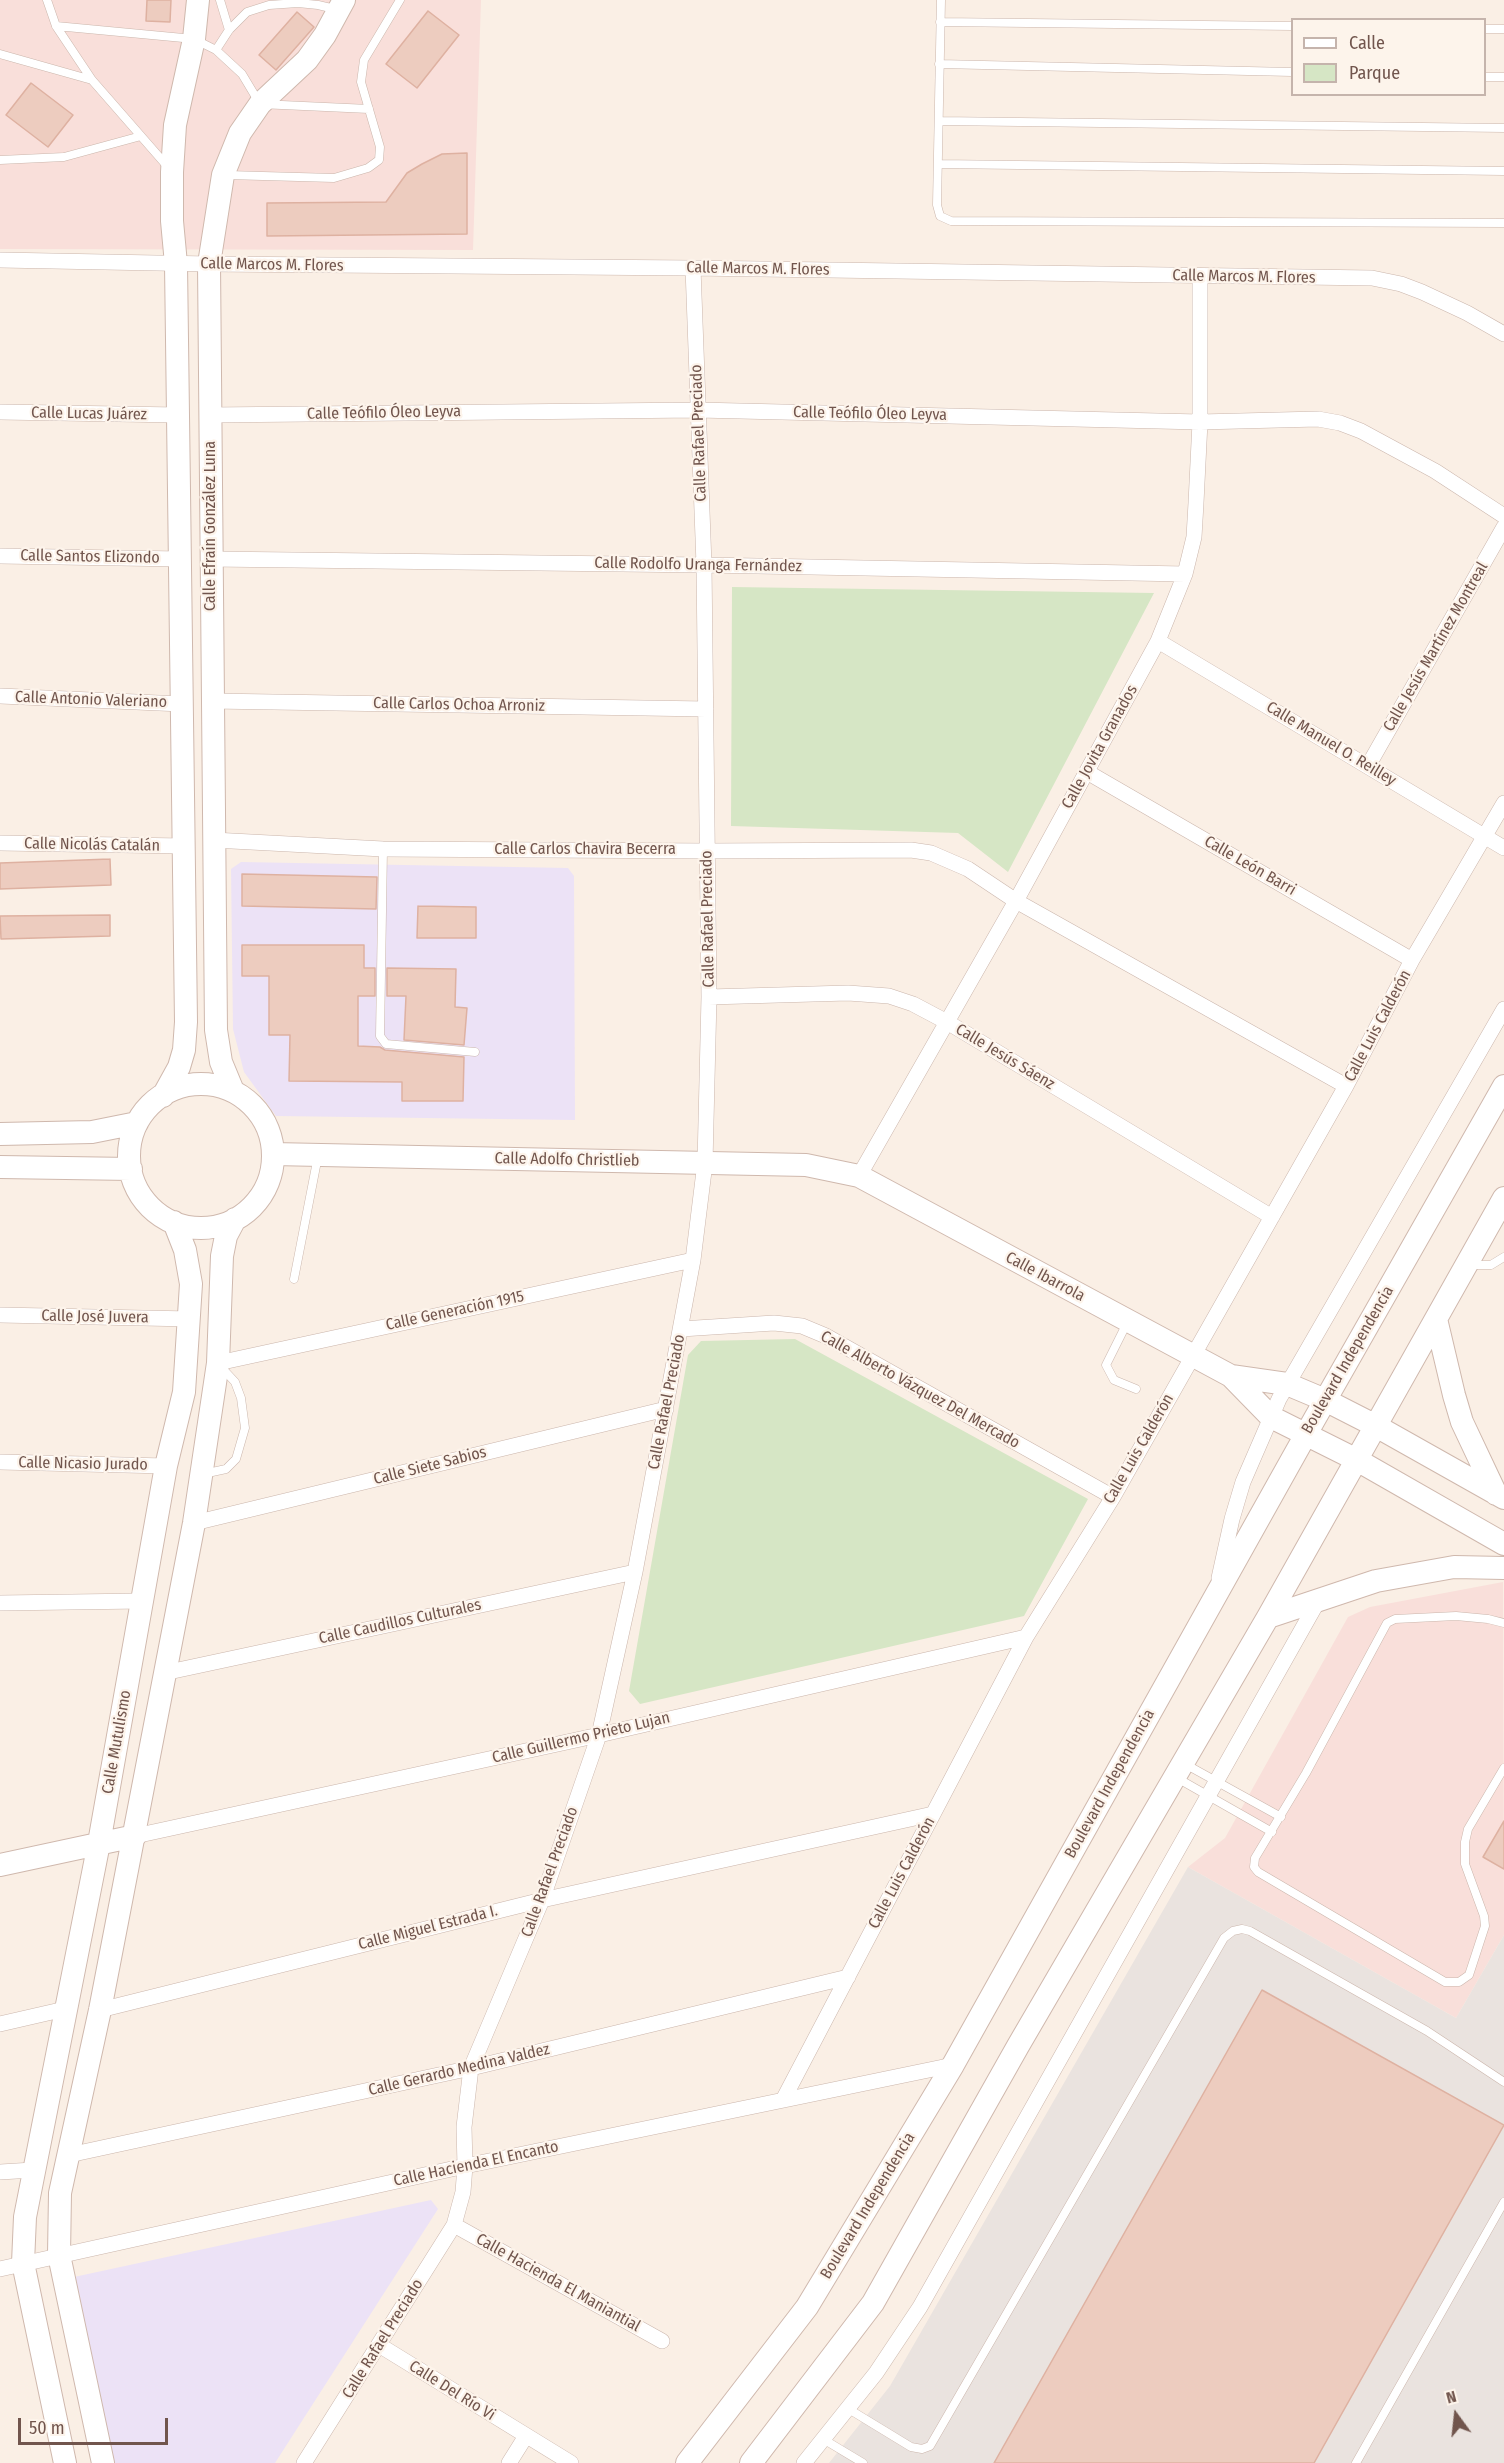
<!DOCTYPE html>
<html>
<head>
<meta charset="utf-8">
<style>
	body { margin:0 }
	#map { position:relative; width:1504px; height:2463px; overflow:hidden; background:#faefe5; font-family:"Fira Sans Condensed",sans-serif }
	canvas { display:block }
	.legend { position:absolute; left:1291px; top:18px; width:195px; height:78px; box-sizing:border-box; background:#fdf4eb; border:2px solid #c5b4ac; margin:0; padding:8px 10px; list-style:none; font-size:18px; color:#71554d }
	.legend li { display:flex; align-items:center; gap:12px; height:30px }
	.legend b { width:30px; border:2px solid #c5b4ac }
	.north { position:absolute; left:1426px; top:2385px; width:60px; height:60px; -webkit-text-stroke:4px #fdf4eb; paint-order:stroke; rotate:345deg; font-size:16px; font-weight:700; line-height:24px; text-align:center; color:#71554d }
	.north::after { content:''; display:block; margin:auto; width:21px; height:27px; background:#71554d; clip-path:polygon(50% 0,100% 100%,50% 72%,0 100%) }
	.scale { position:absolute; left:18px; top:2418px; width:150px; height:27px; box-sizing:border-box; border:3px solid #71554d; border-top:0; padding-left:8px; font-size:18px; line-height:21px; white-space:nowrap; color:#71554d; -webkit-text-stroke:4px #fdf4eb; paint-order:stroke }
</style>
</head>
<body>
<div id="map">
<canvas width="1504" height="2463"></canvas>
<ul class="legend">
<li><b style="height:8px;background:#fff"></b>Calle</li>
<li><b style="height:16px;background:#d6e6c5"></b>Parque</li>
</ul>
<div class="north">N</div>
<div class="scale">50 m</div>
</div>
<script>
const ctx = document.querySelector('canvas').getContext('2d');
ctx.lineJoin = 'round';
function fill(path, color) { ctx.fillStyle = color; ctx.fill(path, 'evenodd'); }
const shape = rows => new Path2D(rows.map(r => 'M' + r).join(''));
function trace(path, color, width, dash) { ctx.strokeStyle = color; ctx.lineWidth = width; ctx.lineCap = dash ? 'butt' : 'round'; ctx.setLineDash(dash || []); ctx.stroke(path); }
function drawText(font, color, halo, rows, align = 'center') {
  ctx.font = font + ' "Fira Sans Condensed",sans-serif'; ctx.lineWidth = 4.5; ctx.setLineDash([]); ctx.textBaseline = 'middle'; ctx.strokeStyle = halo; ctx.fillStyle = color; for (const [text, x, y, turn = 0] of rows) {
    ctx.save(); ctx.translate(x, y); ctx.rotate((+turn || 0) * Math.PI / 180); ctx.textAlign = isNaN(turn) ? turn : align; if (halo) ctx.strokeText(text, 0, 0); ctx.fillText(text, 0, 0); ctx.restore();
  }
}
fill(shape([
	[0,0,481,0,473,250,0,249],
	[1503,1582,1504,1935,1456,2018,1188,1867,1225,1838,1348,1617,1370,1607]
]), '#f9dfda');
fill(shape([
	[1188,1867,1456,2018,1504,1935,1504,2463,829,2463,890,2386]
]), '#eae3df');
fill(shape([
	[241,862,568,868,574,876,575,1120,276,1116,244,1072,233,1029,231,869],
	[431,2200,438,2209,275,2463,113,2463,74,2277]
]), '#ece2f6');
fill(shape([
	[732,587,1154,593,1008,872,958,833,731,826],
	[795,1339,1088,1499,1024,1616,640,1704,629,1691,688,1355,701,1341]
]), '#d6e6c5');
const building = shape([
	[147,0,171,0,170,22,146,21,147,0],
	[428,11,459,35,417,88,386,64,428,11],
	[297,12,314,27,276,70,259,55,297,12],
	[31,83,73,115,48,147,6,115,31,83],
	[467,153,467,234,267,236,267,203,386,202,407,173,422,164,442,154,467,153],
	[110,859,111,885,0,889,0,863,110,859],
	[242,874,377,877,376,909,242,906,242,874],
	[418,906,476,907,476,938,417,938,418,906],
	[110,915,110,936,1,939,0,916,110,915],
	[242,945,364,945,364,968,375,968,375,996,358,996,358,1046,380,1047,385,1050,464,1057,463,1101,402,1101,402,1082,289,1081,290,1035,269,1035,269,976,242,976,242,945],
	[387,968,456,969,455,1007,467,1008,464,1045,404,1040,406,996,387,996,387,968],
	[1504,1821,1504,1869,1483,1857,1504,1821],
	[1262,1990,1504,2125,1314,2463,994,2463,1262,1990]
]);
fill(building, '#edccbf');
trace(building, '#deb1a1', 1.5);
const lane = shape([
	[47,0,56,26,92,80,168,167],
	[220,0,229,30],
	[941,0,937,205,940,216,951,221,1504,223],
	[940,22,1292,26],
	[56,26,194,39,216,50,242,74,260,104,369,109],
	[1484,29,1504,29],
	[216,50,229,30,247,12,269,5,298,3,318,5,335,9],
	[0,54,92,80],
	[939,64,1292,72],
	[1484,77,1504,77],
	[939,121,1504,128],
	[0,160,64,157,141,136],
	[938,164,1504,171],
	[227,175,334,178,368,168,379,160,380,147,361,82,364,60,400,0],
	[383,849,380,1036,386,1044,475,1052],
	[1471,1265,1491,1265,1504,1257],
	[294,1279,318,1156],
	[1127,1323,1106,1365,1114,1380,1136,1389],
	[203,1474,226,1469,236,1459,245,1428,241,1398,235,1382,221,1367],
	[1504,1623,1488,1619,1456,1616,1395,1619,1387,1623,1306,1773,1255,1858,1254,1867,1258,1872,1445,1982,1459,1982,1469,1975,1485,1926,1484,1916,1465,1864,1465,1842,1468,1829,1504,1768],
	[1185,1764,1281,1817],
	[1177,1778,1272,1832],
	[847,2408,911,2447,922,2449,930,2446,1224,1938,1233,1931,1242,1929,1250,1931,1427,2031,1504,2082],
	[823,2439,863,2463],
	[1356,2463,1504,2202]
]);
const street = shape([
	[0,260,209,264,693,268,1372,278,1401,284,1422,292,1467,313,1504,334],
	[0,412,178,415],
	[210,415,698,410,1200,422,1318,419,1340,423,1361,431,1435,471,1504,516],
	[0,556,180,559],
	[211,559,704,565,1185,574],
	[1158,641,1504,848],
	[0,696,182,704],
	[212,701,706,709],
	[1368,766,1504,527],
	[1087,772,1412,960],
	[213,840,383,849,707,851,911,850,931,853,968,869,1016,901,1346,1086],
	[0,843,184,846],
	[709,997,848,993,889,996,913,1004,947,1022,1272,1217],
	[859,1176,1016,901,1158,641,1185,574,1194,537,1196,503,1200,422,1200,276],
	[0,1315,191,1319],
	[681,1329,774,1323,802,1326,826,1336,1113,1497],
	[218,1363,693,1260],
	[0,1462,166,1466],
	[194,1523,666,1409],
	[1219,1578,1232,1519,1243,1482,1279,1399,1504,1009],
	[0,1603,142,1601],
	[164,1673,635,1572],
	[135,1836,599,1735,1026,1637],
	[100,2010,542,1900,933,1814],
	[0,2024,65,2009],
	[783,2100,1026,1637,1113,1497,1346,1086,1412,960,1504,803],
	[69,2155,471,2068,848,1977],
	[0,2172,33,2170],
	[454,2225,662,2341],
	[0,2269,465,2166,953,2065],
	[379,2345,571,2463],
	[304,2463,454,2225,463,2192,465,2166,464,2127,471,2068,542,1900,599,1735,635,1572,693,1260,705,1163,709,997,704,565,693,268],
	[509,2463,526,2436],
	[804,2463,876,2373,920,2307,1318,1601]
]);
const secondary = shape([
	'129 1156a72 72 0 1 1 144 0a72 72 0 1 1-144 0Z',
	[233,1091,221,1062,216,1030,209,264,223,175,240,133,260,104,307,60,325,35,344,0],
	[163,1096,179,1067,184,1050,186,1022,176,264,172,221,172,172,175,125,194,39,198,0],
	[0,1134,92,1132,137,1123],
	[273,1154,806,1165,859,1176,1231,1376,1271,1417,1357,1460,1504,1544],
	[0,1167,131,1169],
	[1436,1319,1454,1395,1462,1422,1496,1494],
	[1231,1376,1287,1384,1325,1400,1376,1426,1504,1498],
	[1268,1617,1376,1581,1454,1567,1504,1568],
	[0,1865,135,1836],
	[65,2463,23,2263,25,2217,99,1843,166,1466,184,1392,191,1284,185,1250,174,1222],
	[103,2463,59,2255,60,2193,100,2010,194,1523,218,1363,222,1256,226,1236,235,1219],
	[687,2463,807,2307,953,2065,1314,1420,1504,1086],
	[751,2463,873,2303,1018,2046,1268,1617,1504,1198]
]);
trace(lane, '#cbb6ac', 9);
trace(street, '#cbb6ac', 16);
trace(secondary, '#cfb8ad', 24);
trace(lane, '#fff', 8);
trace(street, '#fff', 15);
trace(secondary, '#fff', 22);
drawText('16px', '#71554d', '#fdf4eb', [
	["Calle Marcos M. Flores",272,265,1],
	["Calle Marcos M. Flores",758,269,1],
	["Calle Marcos M. Flores",1244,277,1],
	["Calle Teófilo Óleo Leyva",384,413,-1],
	["Calle Lucas Juárez",89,414,1],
	["Calle Teófilo Óleo Leyva",870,414,1],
	["Calle Rafael Preciado",699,433,-92],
	["Calle Efraín González Luna",211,526,-90],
	["Calle Santos Elizondo",90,557,1],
	["Calle Rodolfo Uranga Fernández",698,565,1],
	["Calle Jesús Martínez Montreal",1436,647,-60],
	["Calle Antonio Valeriano",91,700,2],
	["Calle Carlos Ochoa Arroniz",459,705,1],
	["Calle Manuel O. Reilley",1331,744,31],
	["Calle Jovita Granados",1100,747,-61],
	["Calle Nicolás Catalán",92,845,1],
	["Calle Carlos Chavira Becerra",585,850],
	["Calle León Barri",1250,866,30],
	["Calle Rafael Preciado",708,919,-91],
	["Calle Luis Calderón",1378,1026,-62],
	["Calle Jesús Sáenz",1005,1057,31],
	["Calle Adolfo Christlieb",567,1160,1],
	["Calle Ibarrola",1045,1277,28],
	["Calle Generación 1915",455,1311,-12],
	["Calle José Juvera",95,1317,1],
	["Boulevard Independencia",1348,1360,-60],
	["Calle Alberto Vázquez Del Mercado",920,1390,29],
	["Calle Rafael Preciado",667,1402,-79],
	["Calle Luis Calderón",1139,1449,-60],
	["Calle Nicasio Jurado",83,1464,1],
	["Calle Siete Sabios",430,1466,-14],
	["Calle Caudillos Culturales",400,1622,-12],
	["Calle Guillermo Prieto Lujan",581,1738,-13],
	["Calle Mutulismo",117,1742,-80],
	["Boulevard Independencia",1110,1784,-61],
	["Calle Rafael Preciado",550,1872,-70],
	["Calle Luis Calderón",902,1873,-62],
	["Calle Miguel Estrada I.",428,1928,-14],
	["Calle Gerardo Medina Valdez",459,2070,-13],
	["Calle Hacienda El Encanto",476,2164,-12],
	["Boulevard Independencia",868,2206,-59],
	["Calle Hacienda El Maniantial",558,2283,29],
	["Calle Rafael Preciado",383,2339,-58],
	["Calle Del Río Vi",452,2391,32]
]);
</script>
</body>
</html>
